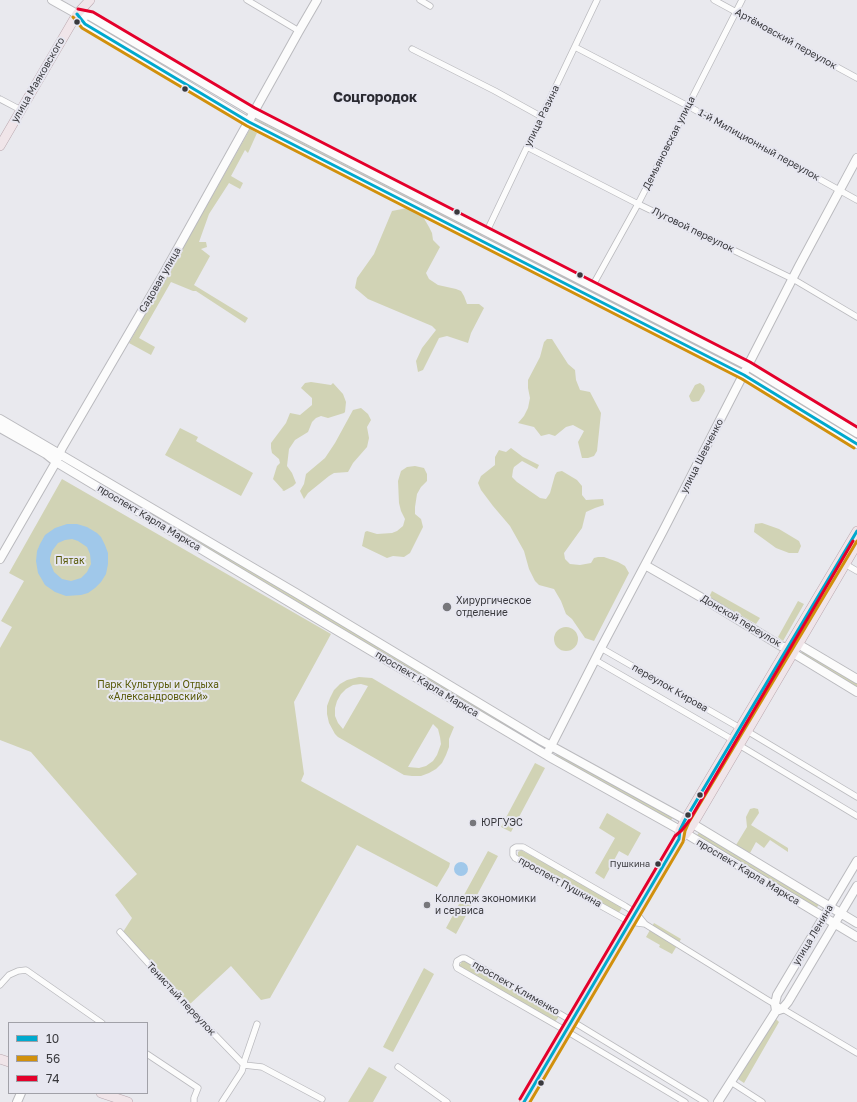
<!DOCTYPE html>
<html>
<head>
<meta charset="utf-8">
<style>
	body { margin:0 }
	#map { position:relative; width:857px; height:1102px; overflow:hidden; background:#e9e9ee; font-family:"Golos Text",sans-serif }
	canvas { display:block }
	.legend { position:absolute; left:8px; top:1022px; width:140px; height:72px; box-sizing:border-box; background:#e7e7f0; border:1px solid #a1a1a8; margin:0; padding:5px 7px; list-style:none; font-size:12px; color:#39393d }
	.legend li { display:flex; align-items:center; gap:8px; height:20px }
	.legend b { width:20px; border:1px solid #a1a1a8 }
</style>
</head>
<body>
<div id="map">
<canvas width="857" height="1102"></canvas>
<ul class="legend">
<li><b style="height:5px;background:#00a9ce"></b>10</li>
<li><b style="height:5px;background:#d1900c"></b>56</li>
<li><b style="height:5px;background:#e4002b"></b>74</li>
</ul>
</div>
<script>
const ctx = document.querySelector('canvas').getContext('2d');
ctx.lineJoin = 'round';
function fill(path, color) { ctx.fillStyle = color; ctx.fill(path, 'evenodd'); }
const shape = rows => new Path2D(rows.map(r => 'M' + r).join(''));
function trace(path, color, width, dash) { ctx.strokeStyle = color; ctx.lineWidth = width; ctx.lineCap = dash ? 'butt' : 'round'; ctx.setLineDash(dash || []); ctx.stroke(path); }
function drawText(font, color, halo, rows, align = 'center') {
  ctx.font = font + ' "Golos Text",sans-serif'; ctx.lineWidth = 4; ctx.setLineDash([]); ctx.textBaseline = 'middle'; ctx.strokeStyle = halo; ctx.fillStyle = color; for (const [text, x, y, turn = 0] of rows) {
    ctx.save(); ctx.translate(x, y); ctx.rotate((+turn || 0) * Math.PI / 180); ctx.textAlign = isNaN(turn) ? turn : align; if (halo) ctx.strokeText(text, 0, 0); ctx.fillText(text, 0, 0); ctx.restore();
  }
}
fill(shape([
	[256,119,482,235,482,237,255,121],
	[250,129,257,133,248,153,245,150,231,176,243,183,240,189,229,183,209,214,199,242,206,242,207,247,201,249,210,256,194,285,248,318,245,323,196,291,193,291,171,282,139,338,155,347,151,355,129,343],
	[407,208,422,215,429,227,432,233,433,240,440,247,426,273,429,279,438,285,456,289,461,291,464,296,467,304,479,304,484,308,471,333,468,343,447,336,439,338,423,370,418,372,416,361,422,348,436,330,432,326,368,299,355,288,357,278,374,254,392,211],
	[490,235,587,286,584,292,487,240],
	[595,290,744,365,741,370,593,294],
	[547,339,552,339,568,364,575,370,576,380,580,390,590,392,601,413,597,451,594,456,588,458,582,458,578,442,584,431,573,425,566,427,555,436,549,434,541,436,534,427,518,423,524,416,528,408,530,398,528,388,528,380,540,357,544,342],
	[311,382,331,385,333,383,343,394,346,402,345,412,344,413,328,418,321,416,316,418,312,422,308,432,295,440,289,449,287,466,292,473,296,483,293,486,284,491,282,490,283,490,273,479,277,466,280,463,279,459,272,453,271,448,271,443,286,423,290,413,300,415,312,405,312,398,301,388,305,383],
	[700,383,704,386,705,391,699,401,693,402,691,401,689,396,695,385],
	[361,408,368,414,371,420,367,427,369,438,367,447,353,463,348,472,334,473,329,476,308,493,304,499,300,491,304,484,306,474,325,458,335,443,353,410],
	[180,428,198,437,196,441,253,473,241,496,165,455],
	[511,448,523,457,539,465,537,469,522,461,514,467,513,470,512,477,517,482,540,498,546,499,550,493,555,475,557,472,562,471,577,480,582,486,582,495,586,500,603,499,604,505,595,508,586,512,582,528,564,553,565,559,570,564,580,565,591,563,594,558,598,557,604,557,618,562,625,566,629,573,594,641,585,638,572,619,566,614,561,601,554,589,539,585,535,581,529,569,524,551,510,526,493,506,481,490,478,483,481,476,495,465,495,457,499,450,506,452],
	[75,466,539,743,538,745,73,468],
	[415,466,424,468,427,474,427,481,421,487,417,494,415,507,415,514,421,519,423,527,410,553,404,557,393,556,387,558,362,546,365,532,367,531,377,534,392,533,397,531,403,526,405,519,401,511,399,503,398,481,401,471,407,467],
	[62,479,331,634,294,702,304,774,301,781,450,863,449,867,437,887,357,845,270,998,261,1000,231,966,190,1004,123,932,132,918,115,895,137,874,31,752,0,740,0,648,12,627,1,621,24,581,9,573],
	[762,523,779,529,799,541,801,546,798,553,789,553,776,548,754,532,755,524],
	[712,591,760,618,756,624,709,597],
	[798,601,804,604,783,641,778,637],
	'554 639a12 12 0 1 1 24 0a12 12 0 1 1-24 0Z',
	[803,651,857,682,857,690,801,655,801,653],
	[359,677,372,678,454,727,449,739,449,747,446,755,442,763,436,769,429,773,421,776,412,776,404,775,338,737,335,734,329,723,327,714,327,706,330,698,334,690,340,684,347,680],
	[361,684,368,686,343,729,338,723,335,716,335,708,337,701,341,694,346,689,353,685],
	[433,724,438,729,440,737,441,744,437,755,433,761,426,766,419,768,408,767],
	[558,752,673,817,670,822,555,757],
	[535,763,545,768,511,832,501,827],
	[754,808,758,809,759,813,751,825,788,848,788,852,770,840,764,848,756,842,750,853,736,845,747,827,746,817,750,809],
	[607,813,641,833,628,856,619,851,604,879,595,873,615,838,599,828],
	[700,831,819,904,816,909,696,837],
	[521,850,623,906,618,914,518,857,518,852],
	[488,851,498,856,456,934,446,928],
	[654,923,681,939,672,954,659,947,660,945,646,937],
	[463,960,559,1016,555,1022,459,966],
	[424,968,434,974,393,1052,383,1047],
	[775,1018,779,1022,744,1083,738,1079],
	[369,1067,387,1077,373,1102,348,1102]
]), '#d1d3b5');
fill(shape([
	[67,524,77,524,87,527,97,533,101,537,105,545,108,553,108,564,106,574,101,582,95,588,88,593,81,595,66,596,55,592,45,585,41,578,38,573,36,561,37,551,40,544,45,535,55,528],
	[72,539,78,541,87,547,90,554,91,564,87,572,81,578,71,581,62,579,54,572,50,562,50,558,52,551,58,543,65,540],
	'454 869a7 7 0 1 1 14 0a7 7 0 1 1-14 0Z'
]), '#a0c8ea');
const street = shape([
	[247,0,299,31],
	[420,0,430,6],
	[714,0,857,78],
	[575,47,688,106,857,200],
	[412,49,495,91,542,117],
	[0,99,21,110],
	[527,147,638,204,793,279,857,317],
	[487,231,597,0],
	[593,285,638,204,688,106,742,0],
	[845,564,857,571],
	[601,648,740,728],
	[595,660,733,740],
	[747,731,857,797],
	[739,745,857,816],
	[645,924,630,922,515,858,513,855,513,849,516,847,523,847,625,906,636,913,645,924,766,999,857,1053],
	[120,932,186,1005,244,1065,262,1067,322,1099],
	[0,985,9,975,18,971,26,970,102,1023],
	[147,1054,198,1088,194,1098,194,1102],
	[398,1067,447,1102],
	[731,1082,762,1102],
	[222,1102,242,1071,245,1059,257,1024],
	[685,1102,563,1029,457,968,456,965,457,961,462,958,465,958,572,1021,705,1102]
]);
const secondary = shape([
	[52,0,77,14,85,24,249,122,744,375,857,444],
	[77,14,90,16,253,112,748,366,857,433],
	[0,419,296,593,542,741,693,824,857,923],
	[0,428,46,454,56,462,299,608,553,759,680,830,857,937],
	[0,559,56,462,62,448,163,275,299,31,317,0],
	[645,565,704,599,781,646,787,648,798,644,857,679],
	[793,653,857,692],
	[549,750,601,648,663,531,799,266,857,158],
	[776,1011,775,1004,777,995,857,861],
	[17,1102,21,1093],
	[718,1102,776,1011,782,1009,788,1002,857,886]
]);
const primary = shape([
	[0,146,77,14,90,0],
	[679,839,686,834,693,824,857,544],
	[0,1059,9,1062],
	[101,1093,128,1102],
	[524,1102,679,839,680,830,685,820,857,531]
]);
trace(street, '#bababe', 7);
trace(secondary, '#bababe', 10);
trace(primary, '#baa8af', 10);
trace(street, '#fcfcfc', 5.5);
trace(secondary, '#fcfcfc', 8);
trace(primary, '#f0e5e9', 9);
trace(shape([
	[77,14,85,24,249,122,744,375,857,444],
	[524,1102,679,839,680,830,685,820,857,531]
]), '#00a9ce', 3);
trace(shape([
	[73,17,82,28,247,126,742,379,854,448],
	[530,1102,683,842,685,831,689,822,857,541]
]), '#d1900c', 3);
trace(shape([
	[78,9,93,12,255,108,750,362,857,427],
	[520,1099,675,836,682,830,689,821,853,541]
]), '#e4002b', 3);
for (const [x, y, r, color] of [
	[77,22,3.5,"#39393d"],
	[185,89,3.5,"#39393d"],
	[457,212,3.5,"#39393d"],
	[580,275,3.5,"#39393d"],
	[447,607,5,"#77777b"],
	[700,795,3.5,"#39393d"],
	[688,815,3.5,"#39393d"],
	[473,823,4,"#77777b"],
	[658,864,3.5,"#39393d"],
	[427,905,4,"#77777b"],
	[541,1083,3.5,"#39393d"]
]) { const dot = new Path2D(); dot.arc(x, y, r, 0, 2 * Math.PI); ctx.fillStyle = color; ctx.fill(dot); trace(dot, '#e7e7f0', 1.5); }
drawText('9px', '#39393d', '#e7e7f0', [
	["Пушкина",650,864]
], 'right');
drawText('10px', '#39393d', '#e7e7f0', [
	["Артёмовский переулок",786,39,29],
	["улица Маяковского",38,80,-60],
	["улица Разина",542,116,-64],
	["Демьяновская улица",669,143,-63],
	["1-й Милиционный переулок",759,145,29],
	["Луговой переулок",693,230,26],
	["Садовая улица",160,280,-60],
	["улица Шевченко",702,456,-63],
	["проспект Карла Маркса",149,518,31],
	["Донской переулок",741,621,31],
	["проспект Карла Маркса",427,684,31],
	["переулок Кирова",670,688,30],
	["проспект Карла Маркса",748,872,31],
	["проспект Пушкина",560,882,29],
	["улица Ленина",813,935,-59],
	["проспект Клименко",516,988,30],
	["Тенистый переулок",181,999,47]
]);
drawText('10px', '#595a08', '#e7e7f0', [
	["Пятак",70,561],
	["Парк Культуры и Отдыха",158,685],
	["«Александровский»",158,697]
]);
drawText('10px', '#39393d', '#e7e7f0', [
	["Хирургическое",456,601],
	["отделение",456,613],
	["ЮРГУЭС",481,823],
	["Колледж экономики",435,899],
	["и сервиса",435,911]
], 'left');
drawText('bold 14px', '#2a2a31', '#e7e7f0', [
	["Соцгородок",375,98]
]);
</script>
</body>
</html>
